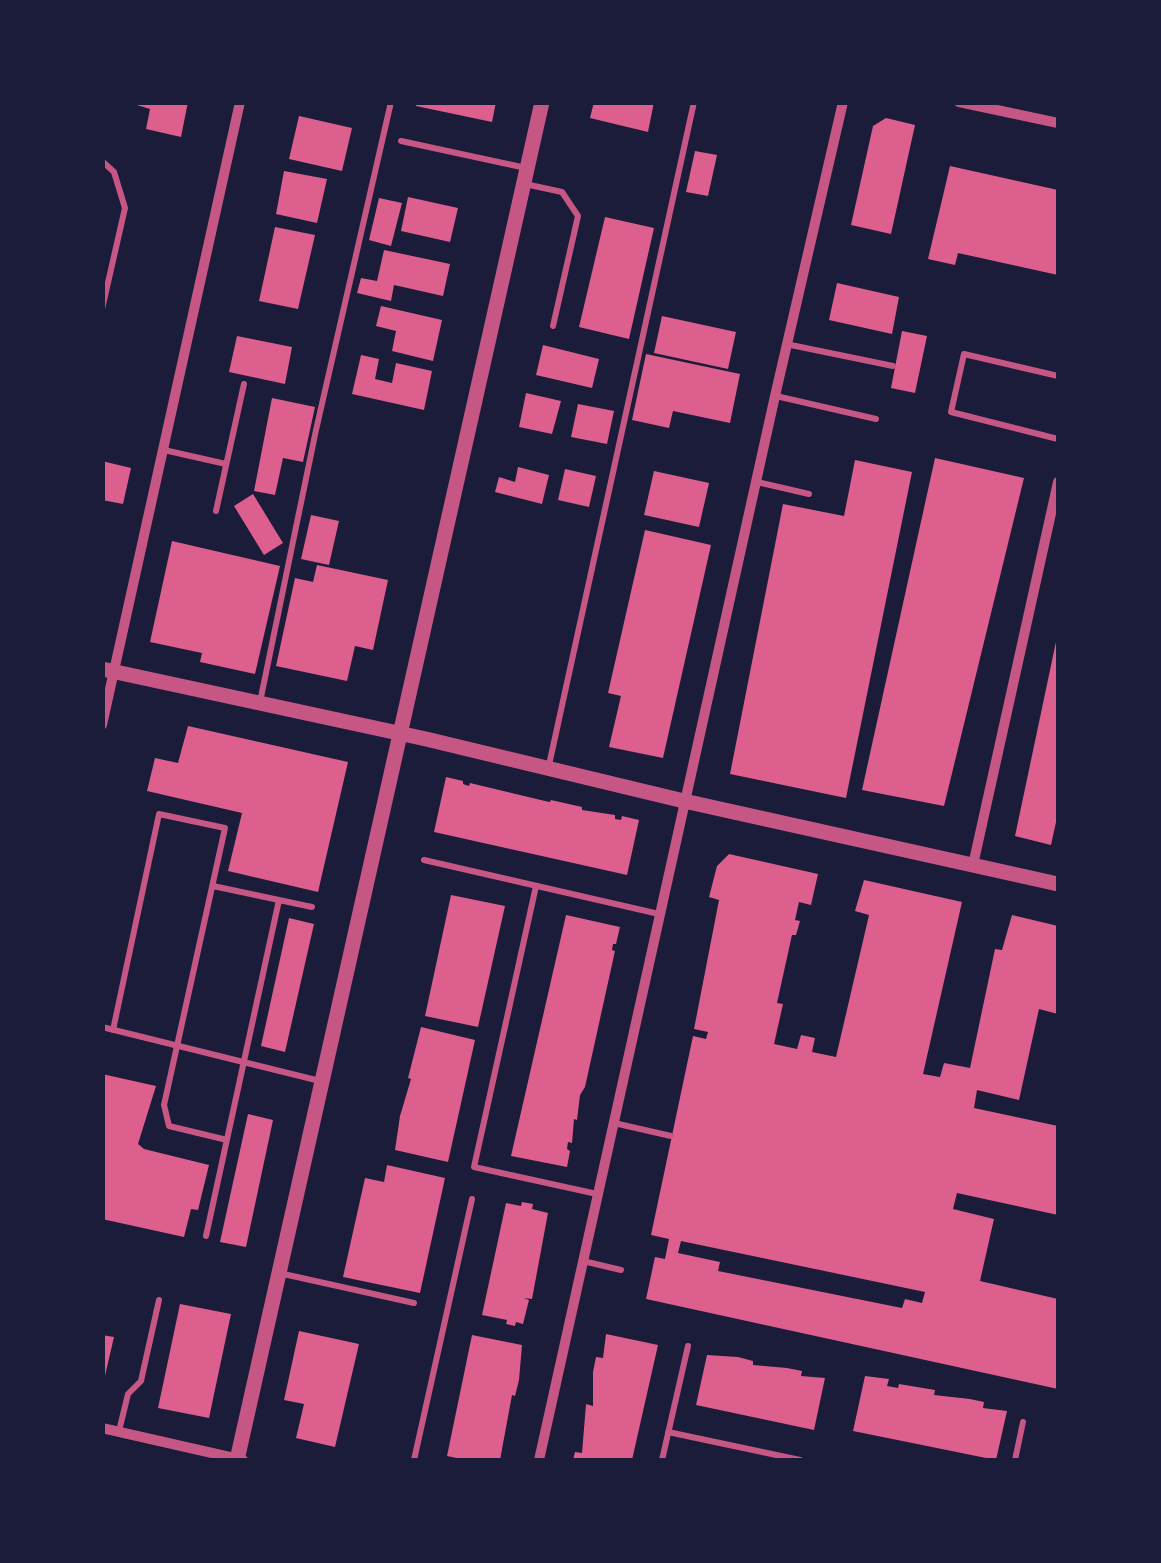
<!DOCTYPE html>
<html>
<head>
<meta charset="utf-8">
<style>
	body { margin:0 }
	#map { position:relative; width:1161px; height:1563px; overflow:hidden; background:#1b1b3a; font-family:Mulish,sans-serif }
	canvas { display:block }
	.frame { position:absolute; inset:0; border:105px solid #1b1b3a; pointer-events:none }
</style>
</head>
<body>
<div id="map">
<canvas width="1161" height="1563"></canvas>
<div class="frame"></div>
</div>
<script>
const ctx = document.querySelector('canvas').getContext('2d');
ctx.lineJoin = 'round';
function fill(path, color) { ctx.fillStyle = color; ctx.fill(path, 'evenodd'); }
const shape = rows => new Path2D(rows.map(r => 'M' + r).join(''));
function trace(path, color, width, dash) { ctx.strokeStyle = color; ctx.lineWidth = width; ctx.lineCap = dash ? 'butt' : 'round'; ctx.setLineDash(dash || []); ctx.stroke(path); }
fill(shape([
	[127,102,188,102,181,137,146,129,150,109],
	[416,102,496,102,492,122,416,106],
	[594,102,654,102,648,132,590,118],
	[299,116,352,128,342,171,289,159],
	[886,118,915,125,891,234,851,225,873,126],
	[695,151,717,155,708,196,686,192],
	[950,166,1058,190,1058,275,958,253,955,265,928,259],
	[284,171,327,179,317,223,276,214],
	[408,197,458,208,450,242,401,231],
	[379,198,402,203,391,246,369,240],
	[605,217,654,228,629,339,579,327],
	[275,227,315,235,298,309,259,301],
	[384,250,450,264,443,296,394,285,391,301,357,293,361,278,377,281],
	[837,283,899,297,892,334,829,320],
	[381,306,442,320,433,361,392,351,396,331,376,326],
	[662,316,736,332,728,369,654,353],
	[902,331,927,336,915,393,891,388],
	[237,336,292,347,285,384,229,372],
	[543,345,599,359,592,388,536,375],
	[646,354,740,374,730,423,673,411,669,428,632,420],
	[361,355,379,359,375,379,392,383,396,363,432,371,424,410,352,394],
	[526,393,561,401,552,434,519,427],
	[272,398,315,407,303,462,283,458,275,495,254,491],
	[578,404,614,411,607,444,571,437],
	[935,458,1024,478,944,806,862,790],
	[855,460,912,472,846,798,730,774,783,504,844,516],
	[102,461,131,468,123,504,102,500],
	[518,467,549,475,542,504,495,492,499,477,515,482],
	[565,469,596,476,589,507,558,500],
	[654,471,709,483,699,527,644,515],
	[253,494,283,543,264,555,234,506],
	[311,515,339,521,329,565,301,559],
	[645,530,711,545,663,758,609,747,621,696,608,693],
	[172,541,280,566,255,674,200,662,202,653,150,642],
	[317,565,388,580,373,650,355,646,347,681,276,666,295,578,313,582],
	[1057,637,1058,813,1051,845,1015,836],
	[188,726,348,762,318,892,228,871,242,813,147,791,155,758,178,763],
	[446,777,463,781,463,784,469,786,470,783,545,801,550,802,551,800,582,807,582,810,615,815,615,819,621,820,622,816,639,820,627,875,434,832],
	[729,854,818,874,811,905,799,902,795,920,800,921,796,935,792,935,777,1003,783,1004,774,1044,797,1049,801,1035,815,1038,812,1052,836,1057,869,915,855,911,864,880,962,902,923,1074,940,1077,944,1063,970,1068,995,949,1002,950,1012,915,1058,926,1058,1014,1039,1009,1019,1100,977,1090,974,1108,1058,1126,1058,1215,957,1193,953,1209,994,1219,980,1281,1058,1299,1058,1389,646,1299,655,1257,665,1259,669,1239,651,1235,693,1036,706,1039,708,1032,694,1029,719,900,709,897,717,866],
	[681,1241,925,1292,922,1303,905,1299,902,1308,718,1271,720,1262,678,1253],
	[451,895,505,906,478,1027,425,1016],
	[566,915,620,927,616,944,613,944,612,950,615,951,585,1087,580,1095,577,1120,574,1119,572,1143,568,1142,567,1149,570,1151,567,1167,511,1156],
	[289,918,314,924,285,1052,261,1046],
	[421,1027,475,1040,448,1162,395,1150,400,1116,411,1079,408,1078],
	[102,1074,156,1086,138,1144,144,1149,209,1165,198,1210,191,1209,184,1237,102,1219],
	[248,1114,273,1120,246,1247,220,1242],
	[387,1165,445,1178,420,1293,343,1277,365,1178,384,1182],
	[522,1202,533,1204,532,1209,548,1213,532,1299,524,1298,529,1300,523,1324,516,1322,515,1326,506,1324,507,1320,482,1315,506,1203,521,1206],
	[180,1304,231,1314,209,1418,158,1408],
	[299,1331,359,1344,335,1447,296,1438,304,1404,284,1400],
	[606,1334,658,1345,632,1460,573,1460,575,1452,582,1453,586,1404,593,1406,593,1372,596,1357,603,1358],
	[102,1335,114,1337,104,1380,102,1380],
	[472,1335,522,1345,519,1380,515,1396,512,1395,500,1460,466,1460,447,1456],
	[707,1355,738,1357,753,1361,753,1365,787,1368,802,1371,801,1376,825,1378,814,1430,696,1405],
	[865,1376,889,1379,887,1386,898,1388,899,1384,935,1390,934,1395,970,1399,984,1402,983,1408,1007,1411,996,1460,853,1431]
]), '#dd5f8e');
trace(shape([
	[401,141,526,168],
	[102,161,114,172,125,208,102,309],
	[525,184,562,192,578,216,553,326],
	[786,344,893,366],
	[1058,376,964,354,951,412,1058,439],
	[776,396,876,419],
	[164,450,226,464],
	[757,482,809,494],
	[216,511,244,384],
	[260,702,316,430,391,102],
	[549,765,694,102],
	[424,860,659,914],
	[213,886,312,907],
	[536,886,474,1167,597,1194],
	[102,1027,320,1081],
	[113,1030,159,814,225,828,164,1105,169,1126,227,1140],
	[614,1123,671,1136],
	[206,1236,279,900],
	[583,1261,621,1270],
	[279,1273,414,1303],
	[119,1431,128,1394,141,1381,159,1300],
	[668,1432,800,1460],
	[414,1460,472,1199],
	[662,1460,688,1346],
	[1015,1460,1023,1422]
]), '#c65784', 6);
trace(shape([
	[959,102,1058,123],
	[102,725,240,102],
	[973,865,1058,482],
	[102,1428,243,1460],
	[539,1460,775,396,843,102]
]), '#c65784', 10);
trace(shape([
	[102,669,426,739,684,801,1058,884],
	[237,1460,542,102]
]), '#c65784', 15);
</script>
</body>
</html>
